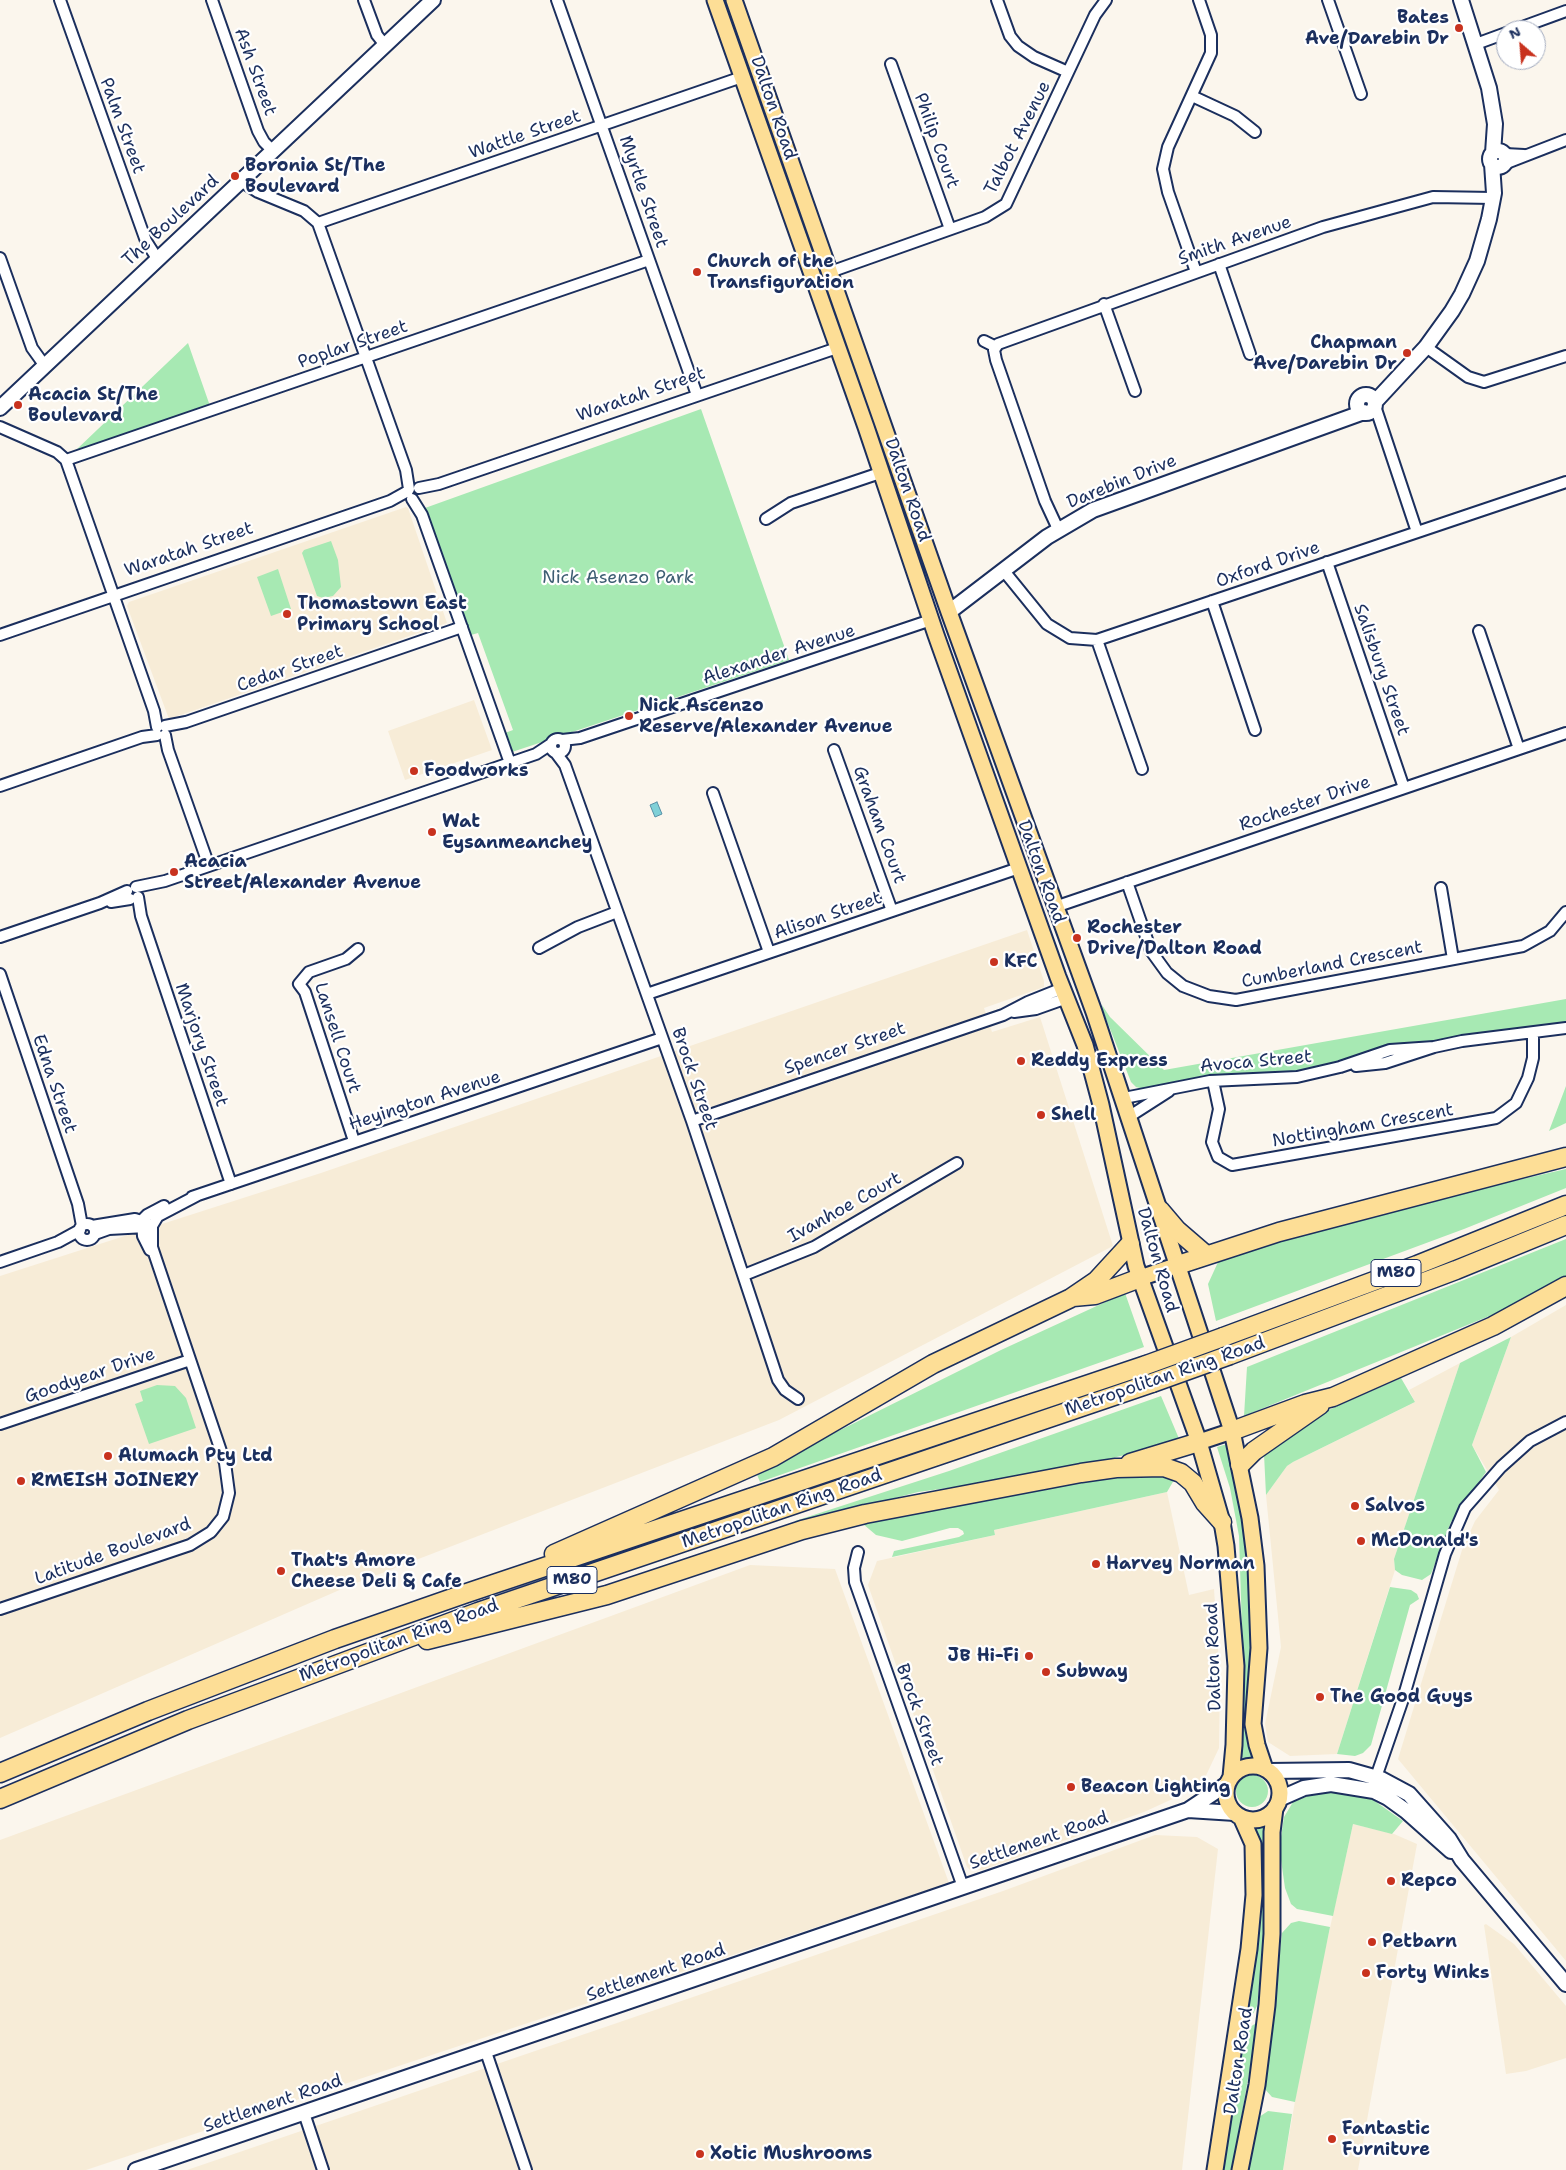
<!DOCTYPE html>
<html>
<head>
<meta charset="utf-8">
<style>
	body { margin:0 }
	#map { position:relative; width:1566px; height:2170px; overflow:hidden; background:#fbf6ed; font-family:"Shantell Sans",sans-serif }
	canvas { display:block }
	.north { position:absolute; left:1496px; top:20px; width:50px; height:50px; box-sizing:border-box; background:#fff; border:1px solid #a4acbf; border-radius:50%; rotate:333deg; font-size:14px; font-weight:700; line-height:20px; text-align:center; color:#1b2f5e }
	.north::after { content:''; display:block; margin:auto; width:18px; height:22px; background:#c8321e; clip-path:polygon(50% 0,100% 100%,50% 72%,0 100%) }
</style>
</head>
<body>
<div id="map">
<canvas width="1566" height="2170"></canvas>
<div class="north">N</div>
</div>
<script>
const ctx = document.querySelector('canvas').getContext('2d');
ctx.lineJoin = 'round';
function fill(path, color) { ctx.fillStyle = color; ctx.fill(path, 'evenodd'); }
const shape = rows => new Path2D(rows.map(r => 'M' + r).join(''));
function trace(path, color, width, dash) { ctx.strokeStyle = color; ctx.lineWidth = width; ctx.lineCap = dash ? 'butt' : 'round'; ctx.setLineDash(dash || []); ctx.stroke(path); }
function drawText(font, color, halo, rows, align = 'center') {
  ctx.font = font + ' "Shantell Sans",sans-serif'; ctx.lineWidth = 4.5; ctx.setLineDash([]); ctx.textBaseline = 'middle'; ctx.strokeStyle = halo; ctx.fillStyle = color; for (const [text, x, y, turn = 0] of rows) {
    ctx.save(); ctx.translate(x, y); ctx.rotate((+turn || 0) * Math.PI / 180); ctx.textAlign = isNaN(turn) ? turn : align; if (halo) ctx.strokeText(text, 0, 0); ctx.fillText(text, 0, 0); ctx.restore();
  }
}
fill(shape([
	[406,507,408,508,447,623,169,719,127,606,129,602],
	[474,700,492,750,405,780,388,731],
	[1027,930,1044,981,1044,987,984,1008,992,1032,1040,1017,1113,1246,779,1420,351,1585,0,1738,0,1276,321,1173],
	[1566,1305,1566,1961,1398,1759,1462,1550,1475,1521,1499,1490,1472,1445,1511,1337],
	[1460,1363,1394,1559,1395,1570,1337,1754,1290,1756,1268,1742,1265,1724,1281,1647,1266,1495,1287,1466,1293,1462,1415,1402,1409,1390],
	[1167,1492,1189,1595,1214,1589,1220,1679,1219,1748,1201,1786,1144,1812,982,1870,970,1870,967,1867,868,1585,877,1561,995,1535,994,1530],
	[750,1565,835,1569,949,1883,86,2170,0,2170,0,1840],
	[1353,1824,1394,1834,1417,1844,1358,2170,1283,2170,1308,2027],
	[1155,1835,1197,1837,1218,1849,1182,2170,187,2170,1003,1891],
	[1486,1924,1514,1944,1566,2006,1566,2058,1526,2071,1506,2074,1484,1925]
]), '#f7ecd7');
fill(shape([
	[188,343,210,406,75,451],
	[701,409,789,660,512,752,505,733,513,730,478,633,471,635,425,508],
	[331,541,338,560,341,587,333,596,323,598,317,596,302,553,304,550],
	[278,569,291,609,271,616,257,577],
	[1566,999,1566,1024,1427,1043,1288,1073,1207,1075,1143,1089,1136,1087,1131,1082,1103,1011,1102,1005,1110,1017,1164,1070],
	[1566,1086,1566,1123,1549,1131],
	[1566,1169,1566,1188,1464,1229,1216,1321,1208,1284,1219,1260,1345,1220],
	[1566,1239,1566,1278,1514,1306,1244,1416,1247,1367],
	[1125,1293,1144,1347,760,1482,756,1472,1001,1350],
	[1511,1337,1472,1445,1486,1472,1451,1522,1431,1574,1422,1580,1402,1575,1395,1570,1394,1559,1460,1363],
	[1401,1378,1415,1402,1293,1462,1287,1466,1266,1495,1264,1454,1324,1412],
	[157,1385,175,1386,186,1398,196,1428,149,1444,135,1404,143,1401,140,1391],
	[1161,1396,1180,1441,1089,1464,1014,1479,918,1492,796,1524,795,1521,949,1471],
	[1227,1444,1245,1534,1249,1574,1251,1654,1245,1724,1253,1758,1243,1758,1241,1756,1244,1693,1239,1536,1230,1488,1217,1447],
	[1123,1474,1177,1475,1167,1492,994,1530,995,1535,892,1557,894,1551,959,1537,964,1534,963,1531,958,1528,950,1528,902,1541,876,1535,863,1524],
	[1390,1587,1411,1590,1417,1594,1419,1599,1410,1605,1371,1745,1363,1753,1355,1756,1337,1754],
	'1236 1791a16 16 0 1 1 32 0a16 16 0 1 1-32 0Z',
	[1333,1790,1369,1797,1403,1821,1392,1834,1353,1824,1333,1916,1297,1909,1291,1904,1285,1888,1281,1860,1281,1837,1284,1817,1293,1802,1318,1792],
	[1263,1827,1267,1907,1257,2006,1253,2014,1248,2015,1262,1905,1261,1855,1258,1838,1253,1828],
	[1299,1921,1330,1927,1295,2102,1272,2097,1263,2087,1282,1933,1291,1923],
	[1258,2022,1232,2170,1224,2170,1245,2030],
	[1268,2111,1292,2114,1283,2170,1248,2170,1259,2117]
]), '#a7e9b3');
const water = shape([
	[657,802,662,814,655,817,650,805,657,802]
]);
fill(water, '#7fd0d7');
trace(water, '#5790a7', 1);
const street = shape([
	[60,0,146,241,158,260],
	[212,0,258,131,264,142,273,151],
	[364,0,377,35,385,45],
	[557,0,697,395],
	[997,0,1010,36,1018,46,1034,57,1068,72],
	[1328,0,1361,94],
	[1514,30,1566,11],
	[1476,44,1506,33],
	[891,64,950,229],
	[1192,96,1235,116,1255,132],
	[1505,154,1524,155],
	[1504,164,1566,140],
	[241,181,258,192,304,211,318,223,406,470,409,489],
	[318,223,742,77],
	[0,258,32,348,45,366],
	[1219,264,1250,354],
	[830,272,985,217,1006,204,1095,15,1106,0],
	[1196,272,1168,192,1163,169,1168,147,1211,53,1211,35,1199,0],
	[1104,304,1135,391],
	[984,341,996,347],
	[1426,347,1468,377,1484,382,1566,356],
	[1375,406,1417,532],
	[0,427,57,452,66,460,154,711,157,727],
	[66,460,649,260],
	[419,488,439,484,837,348],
	[412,499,422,515,510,763],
	[766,519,791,503,880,473],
	[1058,529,1045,501,996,360,994,350,998,344,1323,227,1433,197,1493,198],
	[1327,562,1404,788],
	[1004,571,1047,624,1070,638,1097,640,1566,482],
	[1212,601,1255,730],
	[1479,631,1519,749],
	[0,635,390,501,408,491],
	[1097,640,1142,769],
	[165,726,186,722,462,627],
	[165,735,168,750,209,866],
	'551 746a7 7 0 1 1 14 0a7 7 0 1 1-14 0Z',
	[562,740,580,738,931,620],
	[834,750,892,911],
	[556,753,565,765,692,1121,778,1380,785,1390,798,1399],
	[0,786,142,737,157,735],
	[713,793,769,952],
	[1127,882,1151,951,1167,973,1183,986,1209,996,1236,1000,1523,946,1550,931,1566,912],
	[136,887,165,881,536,754,551,744],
	[1441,888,1453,959],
	[138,897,141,916,231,1184],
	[111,902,130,899],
	[1055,907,1566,733],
	[0,937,100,903,127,891],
	[539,948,578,927,617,912],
	[0,974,78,1204,82,1226],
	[647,994,1019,868],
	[1014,1012,1036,1009,1067,998],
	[1356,1066,1385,1063,1434,1047,1462,1041,1566,1028],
	[1213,1081,1219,1109,1212,1142,1218,1157,1232,1165,1496,1118,1516,1103,1528,1078,1533,1058,1533,1033],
	[1124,1098,1210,1081,1297,1077,1340,1067,1390,1050,1434,1047],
	[1130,1116,1169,1091],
	[692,1121,1003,1015,1028,1002,1063,988],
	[354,1141,305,992,299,984,309,972,346,959,358,949],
	[192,1197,662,1038],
	'79 1232a8 8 0 1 1 16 0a8 8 0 1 1-16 0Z',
	[92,1226,135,1219,147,1223],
	[95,1234,109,1229,146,1227],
	[150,1250,143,1236,142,1220,147,1215,164,1206],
	[0,1262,58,1242,80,1230],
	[744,1275,814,1247,957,1163],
	[0,1424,190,1360],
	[858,1552,854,1568,855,1582,963,1887],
	[0,1609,190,1545,211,1532,223,1517,229,1493,225,1463,152,1247,152,1226,158,1216,198,1195],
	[1374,1783,1403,1699,1445,1554,1465,1508,1501,1467,1530,1441,1566,1422],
	[486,2052,526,2170],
	[304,2113,323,2170]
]);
const secondary = shape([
	[1461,0,1489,88,1495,124,1493,153],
	'1490 159a8 8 0 1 1 16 0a8 8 0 1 1-16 0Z',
	'1357 404a9 9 0 1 1 18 0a9 9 0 1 1-18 0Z',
	[1375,402,1426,347,1452,311,1462,294,1477,261,1489,219,1494,193,1492,164],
	[0,408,433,0],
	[949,612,1047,537,1093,510,1364,412],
	[1269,1771,1349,1770,1381,1779,1409,1794,1449,1839,1462,1860,1566,1984],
	[1279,1799,1304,1788,1331,1784,1374,1791,1388,1798,1406,1811,1451,1851],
	[1188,1810,1235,1813],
	[136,2170,1188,1810,1227,1784]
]);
const primary = shape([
	[715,0,866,427,936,635,1058,977,1085,1045,1101,1105,1136,1266,1199,1442,1222,1522,1226,1546,1236,1666,1234,1745,1231,1777],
	[734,0,949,612,1094,1012,1232,1431,1250,1518,1256,1566,1259,1648,1253,1724,1257,1745,1265,1769],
	[1140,1278,1178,1265],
	[1199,1442,1232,1431],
	'1226 1793a27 27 0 1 1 54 0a27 27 0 1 1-54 0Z',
	[1215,2170,1249,1949,1254,1895,1253,1844,1241,1817],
	[1240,2170,1257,2085,1267,2005,1272,1934,1272,1832,1275,1808]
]);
const highway = shape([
	[1160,1210,1177,1230,1206,1255],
	[1178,1265,1279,1232,1566,1157],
	[1073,1297,1095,1295,1140,1278],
	[1223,1337,1417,1265,1566,1205],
	[1230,1355,1456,1270,1566,1225],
	[1232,1431,1305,1404,1333,1397,1493,1326,1566,1286],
	[1130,1463,1199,1442],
	[1240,1465,1254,1451,1320,1405],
	[554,1554,773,1457,933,1364,1071,1298,1096,1281,1130,1244],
	[427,1640,607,1595,802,1530,865,1514,1081,1473,1116,1468,1164,1467,1181,1473,1193,1483,1205,1503,1222,1522],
	[0,1773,148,1711,335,1639,464,1594,1146,1365],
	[0,1799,188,1720,478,1612,1152,1383]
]);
trace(street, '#1b2f5e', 14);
trace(secondary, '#1b2f5e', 18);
trace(primary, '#1b2f5e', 19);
trace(highway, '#1b2f5e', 21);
trace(street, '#fff', 10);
trace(secondary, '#fff', 14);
trace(primary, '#fdde96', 15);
trace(highway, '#fdde96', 18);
const highwayBridge = shape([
	[1146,1365,1223,1337],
	[1152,1383,1230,1355]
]);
trace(highwayBridge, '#1b2f5e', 21, []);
trace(highwayBridge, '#fdde96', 18);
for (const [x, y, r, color] of [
	[1459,28,5,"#c8321e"],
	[235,176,5,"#c8321e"],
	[697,272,5,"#c8321e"],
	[1407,353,5,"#c8321e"],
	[18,405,5,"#c8321e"],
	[287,614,5,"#c8321e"],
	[629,716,5,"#c8321e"],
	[414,771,5,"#c8321e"],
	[432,832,5,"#c8321e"],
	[174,872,5,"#c8321e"],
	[1077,938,5,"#c8321e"],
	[994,962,5,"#c8321e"],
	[1021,1061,5,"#c8321e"],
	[1041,1115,5,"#c8321e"],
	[108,1456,5,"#c8321e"],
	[21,1481,5,"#c8321e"],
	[1355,1506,5,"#c8321e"],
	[1361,1541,5,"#c8321e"],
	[1096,1564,5,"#c8321e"],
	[281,1571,5,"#c8321e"],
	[1029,1656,5,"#c8321e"],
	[1046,1672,5,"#c8321e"],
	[1320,1697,5,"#c8321e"],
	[1071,1787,5,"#c8321e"],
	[1391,1881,5,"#c8321e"],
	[1372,1942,5,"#c8321e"],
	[1366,1973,5,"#c8321e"],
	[1332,2139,5,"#c8321e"],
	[700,2154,5,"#c8321e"]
]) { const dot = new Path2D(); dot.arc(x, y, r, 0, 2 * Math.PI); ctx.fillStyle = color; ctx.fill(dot); trace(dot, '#fff', 2); }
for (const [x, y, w] of [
	[1396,1273,50],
	[572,1580,50]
]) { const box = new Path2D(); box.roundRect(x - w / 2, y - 13.5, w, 27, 4); ctx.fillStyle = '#fff'; ctx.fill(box); trace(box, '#1b2f5e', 1); }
drawText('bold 16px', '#1b2f5e', null, [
	["M80",1396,1273],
	["M80",572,1580]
]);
drawText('bold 18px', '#1b2f5e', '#fff', [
	["Bates",1449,18,"right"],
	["Ave/Darebin Dr",1449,39,"right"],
	["Boronia St/The",245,166],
	["Boulevard",245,187],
	["Church of the",707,262],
	["Transfiguration",707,283],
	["Chapman",1397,343,"right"],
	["Ave/Darebin Dr",1397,364,"right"],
	["Acacia St/The",28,395],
	["Boulevard",28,416],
	["Thomastown East",297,604],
	["Primary School",297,625],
	["Nick Ascenzo",639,706],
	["Reserve/Alexander Avenue",639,727],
	["Foodworks",424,771],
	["Wat",442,822],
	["Eysanmeanchey",442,843],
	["Acacia",184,862],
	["Street/Alexander Avenue",184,883],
	["Rochester",1087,928],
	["Drive/Dalton Road",1087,949],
	["KFC",1004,962],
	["Reddy Express",1031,1061],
	["Shell",1051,1115],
	["Alumach Pty Ltd",118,1456],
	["RMEISH JOINERY",31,1481],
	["Salvos",1365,1506],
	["McDonald's",1371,1541],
	["That's Amore",291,1561],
	["Cheese Deli & Cafe",291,1582],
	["Harvey Norman",1106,1564],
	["JB Hi-Fi",1019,1656,"right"],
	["Subway",1056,1672],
	["The Good Guys",1330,1697],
	["Beacon Lighting",1081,1787],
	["Repco",1401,1881],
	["Petbarn",1382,1942],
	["Forty Winks",1376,1973],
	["Fantastic",1342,2129],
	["Furniture",1342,2150],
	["Xotic Mushrooms",710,2154]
], 'left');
drawText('18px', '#1b2f5e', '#fff', [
	["Ash Street",255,72,70],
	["Dalton Road",773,108,71],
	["Palm Street",122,126,70],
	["Wattle Street",525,135,-19],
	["Talbot Avenue",1018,138,-63],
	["Philip Court",936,141,70],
	["Myrtle Street",643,192,71],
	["The Boulevard",171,221,-43],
	["Smith Avenue",1235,241,-19],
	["Poplar Street",353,345,-19],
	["Waratah Street",641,395,-19],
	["Darebin Drive",1122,482,-22],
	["Dalton Road",907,490,71],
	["Waratah Street",189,550,-19],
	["Oxford Drive",1268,565,-19],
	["Alexander Avenue",779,655,-18],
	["Cedar Street",290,669,-19],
	["Salisbury Street",1381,670,71],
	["Rochester Drive",1305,804,-19],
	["Graham Court",879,825,70],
	["Dalton Road",1041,872,70],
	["Alison Street",828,916,-19],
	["Cumberland Crescent",1332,965,-11],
	["Lansell Court",337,1038,72],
	["Marjory Street",201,1045,71],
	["Spencer Street",845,1049,-19],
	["Avoca Street",1256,1062,-5],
	["Brock Street",694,1079,71],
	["Edna Street",54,1084,71],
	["Heyington Avenue",425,1101,-18],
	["Nottingham Crescent",1363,1126,-10],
	["Ivanhoe Court",845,1208,-29],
	["Dalton Road",1157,1260,74],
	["Goodyear Drive",90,1376,-19],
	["Metropolitan Ring Road",1165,1377,-19],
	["Metropolitan Ring Road",782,1509,-19],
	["Latitude Boulevard",113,1552,-20],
	["Metropolitan Ring Road",399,1641,-20],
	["Dalton Road",1214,1657,-92],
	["Brock Street",919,1715,70],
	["Settlement Road",1039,1841,-19],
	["Settlement Road",656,1973,-19],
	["Dalton Road",1239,2061,-81],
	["Settlement Road",273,2104,-19]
]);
drawText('18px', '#3e5e73', '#fff', [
	["Nick Asenzo Park",618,578]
]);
</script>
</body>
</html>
